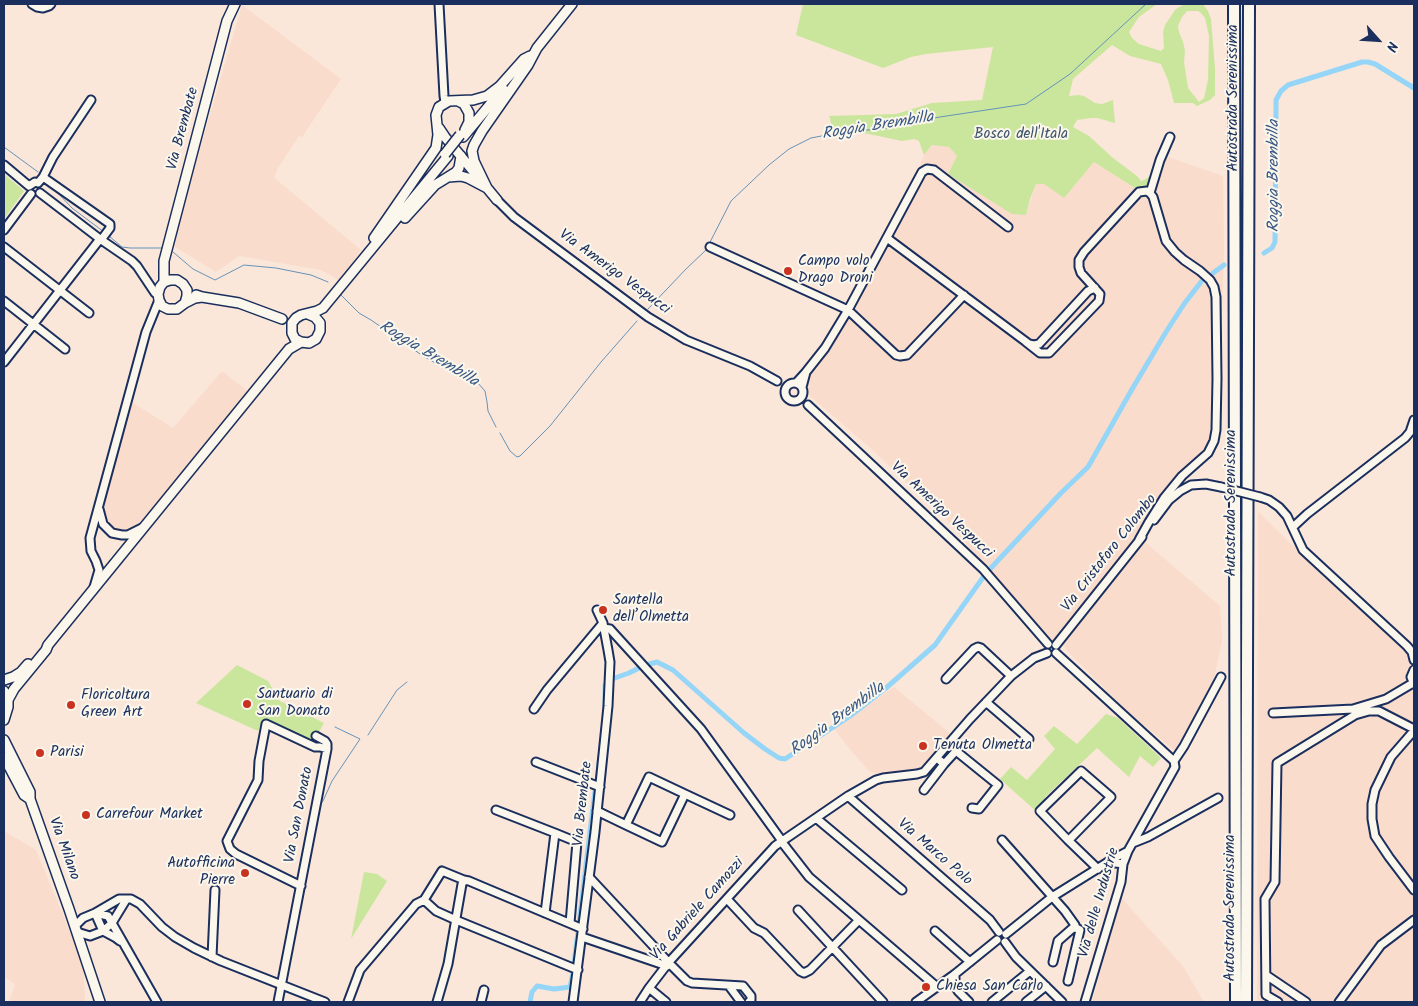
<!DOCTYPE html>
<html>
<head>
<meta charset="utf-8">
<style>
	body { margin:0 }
	#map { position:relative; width:1418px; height:1006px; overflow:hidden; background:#fae7d9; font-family:Kalam,sans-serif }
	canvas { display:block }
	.frame { position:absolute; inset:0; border:5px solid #1b2f5e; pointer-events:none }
	.north { position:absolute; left:1353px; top:15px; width:50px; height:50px; -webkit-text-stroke:4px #fbf7ec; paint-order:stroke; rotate:116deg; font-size:14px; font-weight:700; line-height:20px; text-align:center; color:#1b2f5e }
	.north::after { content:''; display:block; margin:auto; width:18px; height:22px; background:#1b2f5e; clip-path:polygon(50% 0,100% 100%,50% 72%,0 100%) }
</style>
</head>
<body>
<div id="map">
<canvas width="1418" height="1006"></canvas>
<div class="frame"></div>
<div class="north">N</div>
</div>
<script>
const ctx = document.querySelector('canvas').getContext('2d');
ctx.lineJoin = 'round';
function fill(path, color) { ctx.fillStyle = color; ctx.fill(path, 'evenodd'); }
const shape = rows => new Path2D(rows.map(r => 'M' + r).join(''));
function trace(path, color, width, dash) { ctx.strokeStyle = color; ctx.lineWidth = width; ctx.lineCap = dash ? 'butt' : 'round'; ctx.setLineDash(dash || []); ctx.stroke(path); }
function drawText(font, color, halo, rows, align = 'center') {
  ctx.font = font + ' Kalam,sans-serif'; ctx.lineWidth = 4; ctx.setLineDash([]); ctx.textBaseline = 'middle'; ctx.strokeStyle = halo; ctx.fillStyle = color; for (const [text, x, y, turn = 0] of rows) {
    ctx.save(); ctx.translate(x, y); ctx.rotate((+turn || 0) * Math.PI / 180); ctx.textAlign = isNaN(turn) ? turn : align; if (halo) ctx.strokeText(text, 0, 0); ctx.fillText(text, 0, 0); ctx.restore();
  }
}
fill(shape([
	[242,5,341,79,302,137,299,136,278,168,274,177,277,180,361,250,340,281,321,270,239,256,216,272,172,245],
	[932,145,949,147,957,156,948,174,1026,215,1036,184,1044,184,1064,197,1094,162,1141,192,1158,171,1165,156,1223,176,1224,249,1219,414,1205,453,1054,642,1035,623,979,560,952,525,868,446,810,396,805,387,808,377,909,191,924,155],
	[222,371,250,393,142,524,135,529,124,533,115,531,110,527,105,521,102,514,102,504,130,401,173,428],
	[1258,511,1292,545,1308,550,1395,630,1414,650,1414,1002,1257,1002],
	[1145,542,1220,606,1222,640,1214,679,1176,752,1124,708,1068,652,1063,645],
	[894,687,951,734,926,765,917,769,879,774,870,772,853,753,834,729],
	[4,831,36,850,83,963,85,1002,9,1002,15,984,4,977],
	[1121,895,1124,901,1183,966,1204,1002,1092,1002]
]), '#fadccc');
fill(shape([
	[803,4,1157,4,1139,17,1129,32,1132,38,1139,44,1161,51,1164,48,1163,32,1165,25,1175,10,1184,4,1203,4,1208,11,1211,19,1215,69,1215,95,1210,100,1197,106,1193,103,1174,103,1168,80,1161,64,1130,56,1112,45,1073,79,1069,96,1078,95,1084,96,1095,103,1102,104,1113,100,1115,123,1097,118,1091,118,1077,120,1073,127,1089,136,1113,158,1137,176,1141,181,1144,180,1158,171,1153,192,1141,192,1094,162,1064,198,1044,184,1036,184,1030,199,1026,215,1012,214,948,174,957,156,949,147,932,145,924,155,919,141,914,139,902,141,869,134,833,130,829,116,896,114,932,103,982,100,993,47,926,54,911,57,883,68,796,35],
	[1187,11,1198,11,1201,13,1205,18,1209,36,1208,80,1204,98,1199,102,1188,88,1184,62,1185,50,1183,42,1179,32,1178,26,1182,17],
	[4,174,24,191,4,219],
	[237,665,268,681,280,701,324,723,312,745,262,722,258,731,196,703],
	[1106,714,1118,718,1161,758,1153,767,1140,756,1129,777,1097,748,1045,797,1048,803,1038,813,1000,779,1011,767,1027,780,1055,749,1044,736,1054,726,1077,744],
	[364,872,377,874,387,881,351,939]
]), '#cae69c');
trace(shape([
	[4,147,38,172],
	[54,189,72,208,104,232],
	[109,236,122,247,130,248,162,248],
	[173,252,193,269,215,280,244,265,276,268,311,275,328,282],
	[341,295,359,313,371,320,423,356,451,372,477,382,485,391,487,402,488,411,496,427],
	[648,309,686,269,706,250,731,201,769,165,789,149,811,138,837,133,888,128,920,120,1026,104,1070,74,1146,4],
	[500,433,510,451,517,457,520,456,550,426,601,362,637,321],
	[368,735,397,690,407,682],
	[319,806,323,801,332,781,360,739,335,727]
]), '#6493ba', 1);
trace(shape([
	[1264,253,1272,248,1275,242,1276,108,1276,100,1281,91,1288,85,1362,62,1368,62,1375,64,1414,88],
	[1213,273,1224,265],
	[990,569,1061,493,1088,467,1131,391,1166,332,1184,304,1201,282],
	[646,665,657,662,673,670,744,733,765,749,779,758,785,759,850,716,886,688,935,645,984,576],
	[612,679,629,673,639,668],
	[605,707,605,685],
	[597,781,600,756],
	[579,923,595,791],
	[574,964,578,931],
	[530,1002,532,992,537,986,554,989,570,987,573,973]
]), '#95d5f7', 5);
const minor = shape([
	[32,4,37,7,43,8,49,6,51,4],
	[439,4,444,96,445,102],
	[4,165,29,186],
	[43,177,53,157,91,100],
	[29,186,35,182,38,183,43,177,110,224,110,228,101,240],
	[40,193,100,239,132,261,137,266,155,293,158,294],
	[1150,193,1160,160,1170,137],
	[497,200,514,217,648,317,686,340,750,366,777,381],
	[4,230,31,194],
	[887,238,1029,344,1034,345,1039,344,1088,291,1095,288],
	[4,247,89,313],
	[710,247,848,310,896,355,900,356,907,355,964,295],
	[4,301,65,349],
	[1026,342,1040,353,1049,353,1099,301,1100,294,1081,273,1079,267,1079,260,1084,252,1139,192,1147,191,1150,193,1153,197,1166,241,1175,252,1184,260,1200,271,1210,280,1214,287,1216,297,1217,379,1216,430,1214,441,1208,453,1182,476,1164,498,1149,522,1139,540],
	[4,362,100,239],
	[806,372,825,348,848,310,922,172,927,169,934,170,1008,227],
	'785 392a9 9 0 1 1 18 0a9 9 0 1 1-18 0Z',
	[796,383,806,372,802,387],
	[808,405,983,569,1048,644],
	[1260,497,1269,500,1279,507,1287,516,1303,550,1407,646,1412,652,1414,660],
	[99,509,103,524,112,533,122,535,128,535,142,528],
	[1154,520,1169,500,1180,491,1191,485,1206,484,1221,487],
	[1293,527,1307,514,1405,438,1410,432,1414,420],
	[94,587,99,570,96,561,91,551,90,538,146,332,159,300],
	[604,628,610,629,701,729,782,841],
	[1056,645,1142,537],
	[1056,653,1174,761],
	[1414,670,1411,677,1414,684],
	[946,679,974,649,978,647,981,648,1011,676],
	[986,702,1029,739],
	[534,709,547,690,603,623],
	[1273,713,1353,709,1386,699,1413,683],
	[1411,734,1391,757,1375,790,1372,804,1372,819,1375,836,1389,857,1414,890],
	[937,758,944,764,956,751,998,785,979,809,972,808],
	[1174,761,1184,746,1221,677],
	[536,762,600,787],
	[924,790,944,764],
	[685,794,730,815],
	[848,796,965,898,990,920,999,932],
	[496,810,555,833,545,913],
	[597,811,626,825,662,842,685,794,649,777,626,825],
	[816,818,902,890],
	[555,833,577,842,570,923],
	[1002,840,1065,911,1075,925,1074,927,1058,941,1053,962],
	[1069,840,1111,797,1081,771,1040,811,1068,840,1098,869],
	[781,841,809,877,937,987],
	[1133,843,1148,837,1218,798],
	[1109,861,1128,851],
	[589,877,671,965,687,981,692,983,743,986,751,996,751,1000,749,1002],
	[464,880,442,871,424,900,436,911,456,920,578,970],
	[301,886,236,854,230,849,227,841,258,780,259,761,266,724,315,747,320,747,327,749],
	[727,899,754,928,764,933,800,971,804,973,810,970,859,920],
	[126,900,112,923,103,931,95,913,119,899,131,899,140,904,162,927,175,937,194,948,221,961,325,1002],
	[798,910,883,1002],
	[75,926,83,918,95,913,108,916,157,1002],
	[935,931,970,962],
	[77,932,90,936,103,931,116,938,120,941],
	[1006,934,1052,897,1108,862,1123,864],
	[582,937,667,966],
	[1005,942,1016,957,1062,1002],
	[212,957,215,890],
	[955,974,955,986,958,991,969,1002],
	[1266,975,1306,1002],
	[1068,981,1080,930,1074,927],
	[729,986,741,1002],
	[649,988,666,1002],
	[278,1002,327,749,327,744,325,741,316,736],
	[348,1002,360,970,416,904,424,900],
	[437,1002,448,964,462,884,464,880,469,881,583,929],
	[481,1002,484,990],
	[573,1002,595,832,608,706,610,662,608,650,603,623,597,610],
	[640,1002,649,988,669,962,775,846,848,796,876,780,883,778,917,774,924,772,970,719,1011,676,1034,658,1047,653],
	[916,1002,955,974,997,940],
	[992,1002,1030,971],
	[1026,1002,1046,986],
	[1085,1002,1121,882,1123,864,1128,851,1175,767,1174,761],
	[1278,1002,1266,995,1265,899,1275,882,1277,763,1355,715,1369,711,1379,711,1414,729],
	[1339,1002,1381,945,1414,920]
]);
const major = shape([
	[458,101,464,104,469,113,469,122,465,130],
	[439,128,445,137,497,200],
	[463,137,503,89],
	[448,177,456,172,459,168,461,156],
	[487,188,474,161,472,151,474,145,482,131,528,65,537,48,572,4],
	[405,218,435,185,448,177,461,176,468,178,487,188],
	[374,238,436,148,438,135,436,115,439,107,449,101,473,100,487,96,500,86,524,59,530,56],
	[164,282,164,261,227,21,235,4],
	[196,295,202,297,239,303,282,319],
	[185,303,187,296,187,290,183,284,177,280,170,280,164,282,160,287,158,294,159,300,162,306,168,309,177,309,185,303,195,298,202,297],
	[308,314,315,317,320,323,320,331,316,339,309,343,301,342,295,339,292,333,292,323,296,318,301,315,317,311,323,308,448,156],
	[4,680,13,677,21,672,28,664],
	[4,691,8,700,8,707,4,720],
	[8,700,14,689,46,650,48,645,289,349,301,342],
	[4,740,30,792,30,799,69,909,100,1002],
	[4,757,24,795,30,799]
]);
const highway = shape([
	[1234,4,1236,1002],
	[1246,1002,1249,4]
]);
trace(minor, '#1b2f5e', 11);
trace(major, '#1b2f5e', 12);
trace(highway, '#1b2f5e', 14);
trace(minor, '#fbf7ec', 7);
trace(major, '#fbf7ec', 9);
trace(highway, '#fbf7ec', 10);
const minorBridge = shape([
	[1221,487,1260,497]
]);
const majorBridge = shape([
	[445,154,460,135]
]);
trace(minorBridge, '#1b2f5e', 11, []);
trace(majorBridge, '#1b2f5e', 12, []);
trace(minorBridge, '#fbf7ec', 7);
trace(majorBridge, '#fbf7ec', 9);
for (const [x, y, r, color] of [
	[788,271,5,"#c8321e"],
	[603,610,5,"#c8321e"],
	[247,704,5,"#c8321e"],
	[71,705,5,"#c8321e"],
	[923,746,5,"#c8321e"],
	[40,753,5,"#c8321e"],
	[86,815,5,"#c8321e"],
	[245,873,5,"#c8321e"],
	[926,987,5,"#c8321e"]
]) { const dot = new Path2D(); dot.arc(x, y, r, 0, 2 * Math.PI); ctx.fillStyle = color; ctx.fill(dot); trace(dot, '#fbf7ec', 2); }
drawText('15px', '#1b2f5e', '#fbf7ec', [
	["Autostrada Serenissima",1234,98,-90],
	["Via Brembate",184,129,-75],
	["Via Amerigo Vespucci",614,273,36],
	["Autostrada Serenissima",1232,503,-90],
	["Via Amerigo Vespucci",941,511,43],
	["Via Cristoforo Colombo",1110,554,-52],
	["Via Brembate",584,804,-84],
	["Via San Donato",300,815,-79],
	["Via Milano",63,849,70],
	["Via Marco Polo",934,853,41],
	["Via delle Industrie",1100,903,-74],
	["Autostrada Serenissima",1231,908,-90],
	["Via Gabriele Camozzi",698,910,-48]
]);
drawText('15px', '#3e546a', '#fbf7ec', [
	["Bosco dell'Itala",1021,135]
]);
drawText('15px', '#1b2f5e', '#fbf7ec', [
	["Campo volo",798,262],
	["Drago Droni",798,279],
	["Santella",613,601],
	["dell’Olmetta",613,618],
	["Santuario di",257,695],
	["San Donato",257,712],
	["Floricoltura",81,696],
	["Green Art",81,713],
	["Tenuta Olmetta",933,746],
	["Parisi",50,753],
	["Carrefour Market",96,815],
	["Autofficina",235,864,"right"],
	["Pierre",235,881,"right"],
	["Chiesa San Carlo",936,987]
], 'left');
drawText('italic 16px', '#3a5884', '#fbf7ec', [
	["Roggia Brembilla",878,127,-9],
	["Roggia Brembilla",1275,176,-90],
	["Roggia Brembilla",428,355,31],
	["Roggia Brembilla",838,720,-36]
]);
</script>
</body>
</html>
